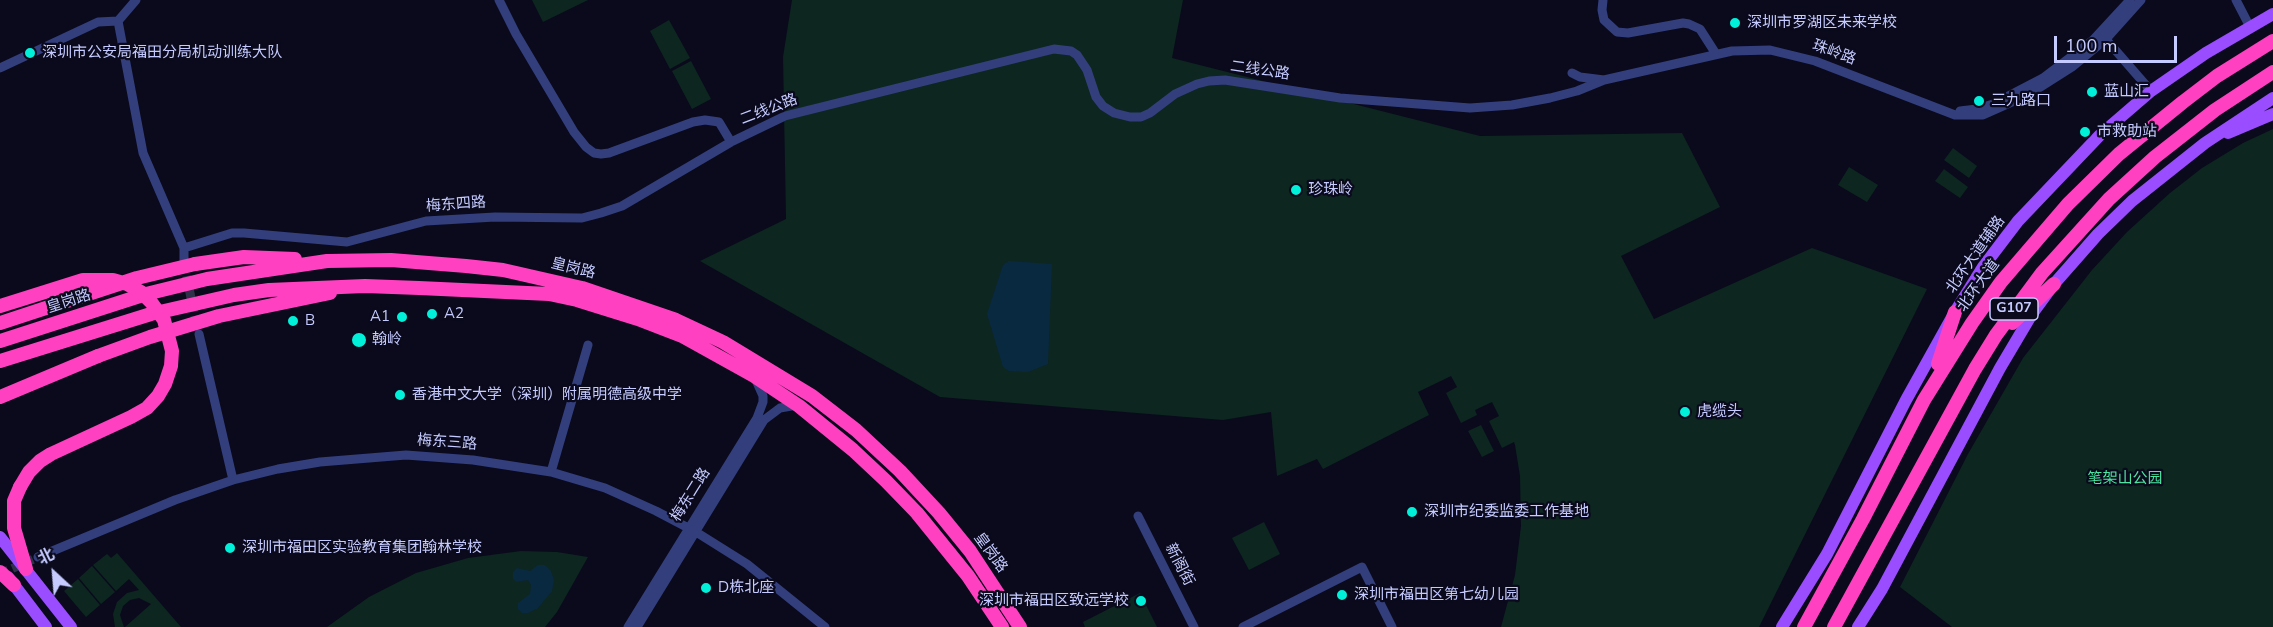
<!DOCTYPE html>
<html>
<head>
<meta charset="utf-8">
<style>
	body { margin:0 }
	#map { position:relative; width:2273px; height:627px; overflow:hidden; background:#0a0a1c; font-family:"Nunito Sans","Noto Sans SC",sans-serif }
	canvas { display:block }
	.north { position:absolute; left:24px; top:543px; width:60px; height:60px; -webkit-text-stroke:4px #0a0a1c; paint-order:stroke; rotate:334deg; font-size:16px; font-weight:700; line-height:24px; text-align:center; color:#c5caff }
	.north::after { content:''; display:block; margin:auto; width:21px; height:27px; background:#c5caff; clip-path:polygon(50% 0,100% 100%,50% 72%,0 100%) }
	.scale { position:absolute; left:2054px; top:36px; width:123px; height:27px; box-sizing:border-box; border:3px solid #c5caff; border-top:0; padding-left:8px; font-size:18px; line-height:21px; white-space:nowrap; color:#c5caff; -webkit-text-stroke:4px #0a0a1c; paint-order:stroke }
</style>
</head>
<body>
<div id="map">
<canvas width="2273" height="627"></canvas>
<div class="north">北</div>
<div class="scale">100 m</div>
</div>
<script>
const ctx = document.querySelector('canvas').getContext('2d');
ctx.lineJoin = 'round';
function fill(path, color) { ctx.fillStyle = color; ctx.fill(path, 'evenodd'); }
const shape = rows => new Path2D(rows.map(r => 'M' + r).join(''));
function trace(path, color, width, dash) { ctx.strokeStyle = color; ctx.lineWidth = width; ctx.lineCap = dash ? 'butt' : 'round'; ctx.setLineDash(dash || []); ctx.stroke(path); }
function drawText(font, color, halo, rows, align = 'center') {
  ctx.font = font + ' "Nunito Sans","Noto Sans SC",sans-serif'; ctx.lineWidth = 4.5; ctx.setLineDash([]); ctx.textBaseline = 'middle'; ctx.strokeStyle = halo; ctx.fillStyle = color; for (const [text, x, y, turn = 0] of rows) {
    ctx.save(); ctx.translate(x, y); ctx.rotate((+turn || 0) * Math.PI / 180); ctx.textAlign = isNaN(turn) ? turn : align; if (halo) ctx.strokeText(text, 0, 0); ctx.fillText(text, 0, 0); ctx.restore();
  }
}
fill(shape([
	[532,0,588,0,543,22],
	[792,0,1183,0,1172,58,1480,136,1682,133,1720,207,1621,256,1654,319,1812,248,1927,289,1759,627,1501,627,1515,575,1521,526,1520,476,1515,445,1514,442,1502,448,1489,421,1499,416,1492,402,1475,410,1477,415,1461,423,1446,393,1457,387,1451,376,1418,392,1429,415,1323,469,1317,459,1277,476,1271,412,1223,420,940,397,700,261,786,219,783,57],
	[669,20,690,58,670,69,650,31],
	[691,61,711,99,692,109,672,71],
	[2273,129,2273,627,1952,627,1900,587,1968,454,2023,358,2092,270,2127,232,2170,193,2202,168,2243,143],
	[1953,148,1977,166,1969,178,1944,160],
	[1849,167,1878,185,1867,202,1838,185],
	[1944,169,1968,187,1960,198,1935,181],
	[1481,425,1494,451,1482,457,1468,431],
	[1264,522,1280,554,1249,570,1232,538],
	[521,551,557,552,588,557,557,612,545,627,327,627,369,597,416,573,468,558],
	[117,553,181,627,125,627,151,604,139,598,130,600,123,606,120,615,124,627,115,627,113,614,117,602,127,593,139,590,129,579,116,591,93,565,107,554,111,558],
	[92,566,115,592,101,604,79,578],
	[78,579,100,605,86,617,64,591],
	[1140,593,1157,627,1085,627,1083,622]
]), '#0d2620');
fill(shape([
	[1009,261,1052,264,1048,364,1028,372,1009,371,1003,367,987,314,1003,265],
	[538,565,545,565,551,571,554,580,552,591,538,608,528,613,522,613,518,609,518,603,530,594,531,585,528,580,516,582,513,578,513,572,517,568,530,571]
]), '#092941');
trace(shape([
	[184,263,197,328],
	[0,574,38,557]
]), '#2f3049', 9, [9, 4.5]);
trace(shape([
	[499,0,516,34,574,132,586,147,594,153,601,154,609,153,693,122,705,120,719,122,731,142],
	[1603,0,1602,10,1604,20,1617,32,1628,33,1683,23,1689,24,1700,29,1716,54],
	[2236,0,2250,27],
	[118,21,143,153,184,248],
	[2103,36,2151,91],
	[0,68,98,22,118,21,136,0],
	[1572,73,1580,77,1604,80,1732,51,1770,50,1815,61,1955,115,1983,115,2028,95,2072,67,2106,39,2141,0],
	[1960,111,1977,109,1993,104,2043,78,2093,40,2130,0],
	[184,263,184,248,232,233,244,233,347,242,426,221,495,217,582,218,601,213,622,206,731,142,785,116,1054,49,1071,51,1077,55,1087,70,1096,97,1103,106,1114,113,1130,117,1141,117,1150,113,1175,94,1197,84,1209,81,1225,80,1340,98,1470,108,1512,105,1550,98,1577,91,1604,80],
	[199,334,233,480],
	[551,472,588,345],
	[1138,516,1194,627],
	[38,557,175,500,233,480,278,469,320,462,406,455,473,460,551,472,605,488,656,511,696,532,747,564,825,627],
	[628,627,757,418,763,402,763,396,755,378],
	[637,627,764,420,780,408,797,405],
	[1243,627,1362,567,1392,627]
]), '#333e7d', 9);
trace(shape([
	[2228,133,2273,114],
	[0,537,71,627],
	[8,577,46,627],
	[1782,627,1827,554,1906,400,1955,312,1983,267,2018,221,2100,135,2151,91,2206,53,2273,14],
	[1858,627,1882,589,2000,368,2032,314,2054,284,2098,234,2132,201,2205,143,2273,98]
]), '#9a4cff', 12);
trace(shape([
	[195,264,244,257,295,259],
	[2012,323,2054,284],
	[0,341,146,294,207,279,327,261,391,260,466,266,503,270,582,288,676,320,723,342,812,396,856,430,900,471,939,513,970,551,1020,627],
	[98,356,150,337,219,316,330,293],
	[0,361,151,314,234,295,269,290,365,286,419,288,549,294,577,300,638,319,682,336,754,376,799,406,853,450,886,481,917,513,968,576,1002,627],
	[1938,364,1955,312],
	[20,487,14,501,14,528,26,569],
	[0,572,14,585],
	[1804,627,1863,519,1924,400,1972,323,2001,282,2068,204,2119,154,2183,102,2217,76,2273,41],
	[1834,627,1975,369,1996,335,2042,273,2109,199,2155,157,2215,110,2273,72]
]), '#ff40c0', 14);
trace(shape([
	[0,306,83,280,113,280,127,284,141,292,151,302,164,320,172,351,171,366,165,384,158,396,147,408,131,417,51,454,40,461,29,472,20,487],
	[0,323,137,278,195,264],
	[0,397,98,356]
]), '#ff40c0', 14);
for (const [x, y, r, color] of [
	[1735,23,6,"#00f0da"],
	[30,53,6,"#00f0da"],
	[2092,92,6,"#00f0da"],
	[1979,101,6,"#00f0da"],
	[2085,132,6,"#00f0da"],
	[1296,190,6,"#00f0da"],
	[432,314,6,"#00f0da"],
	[402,317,6,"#00f0da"],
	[293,321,6,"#00f0da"],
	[359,340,8,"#00f0da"],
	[400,395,6,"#00f0da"],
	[1685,412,6,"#00f0da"],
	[1412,512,6,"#00f0da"],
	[230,548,6,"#00f0da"],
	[706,588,6,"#00f0da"],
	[1342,595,6,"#00f0da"],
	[1141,601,6,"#00f0da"]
]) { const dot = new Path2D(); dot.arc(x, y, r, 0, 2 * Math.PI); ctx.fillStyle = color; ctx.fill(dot); trace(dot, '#0a0a1c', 2); }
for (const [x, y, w] of [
	[2014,309,48]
]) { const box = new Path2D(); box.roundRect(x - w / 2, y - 11, w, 22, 4.5); ctx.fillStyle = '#0a0a1c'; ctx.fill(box); trace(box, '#c5caff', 1.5); }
drawText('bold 14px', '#c5caff', null, [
	["G107",2014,309]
]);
drawText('15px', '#c5caff', '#0a0a1c', [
	["深圳市罗湖区未来学校",1747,23],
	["深圳市公安局福田分局机动训练大队",42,53],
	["蓝山汇",2104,92],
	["三九路口",1991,101],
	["市救助站",2097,132],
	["珍珠岭",1308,190],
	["A2",444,314],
	["A1",390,317,"right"],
	["B",305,321],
	["翰岭",372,340],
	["香港中文大学（深圳）附属明德高级中学",412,395],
	["虎缆头",1697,412],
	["深圳市纪委监委工作基地",1424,512],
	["深圳市福田区实验教育集团翰林学校",242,548],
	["D栋北座",718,588],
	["深圳市福田区第七幼儿园",1354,595],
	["深圳市福田区致远学校",1129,601,"right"]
], 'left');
drawText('15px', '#c5caff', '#0a0a1c', [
	["珠岭路",1834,53,20],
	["二线公路",1260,71,8],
	["二线公路",769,110,-21],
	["梅东四路",456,205,-4],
	["北环大道辅路",1976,255,-55],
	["皇岗路",573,269,14],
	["北环大道",1979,286,-54],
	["皇岗路",69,302,-18],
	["梅东三路",447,443,4],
	["梅东二路",691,495,-58],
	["皇岗路",990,553,54],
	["新阁街",1179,565,63]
]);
drawText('15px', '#4de3a1', '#0a0a1c', [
	["笔架山公园",2125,479]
]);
</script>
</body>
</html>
